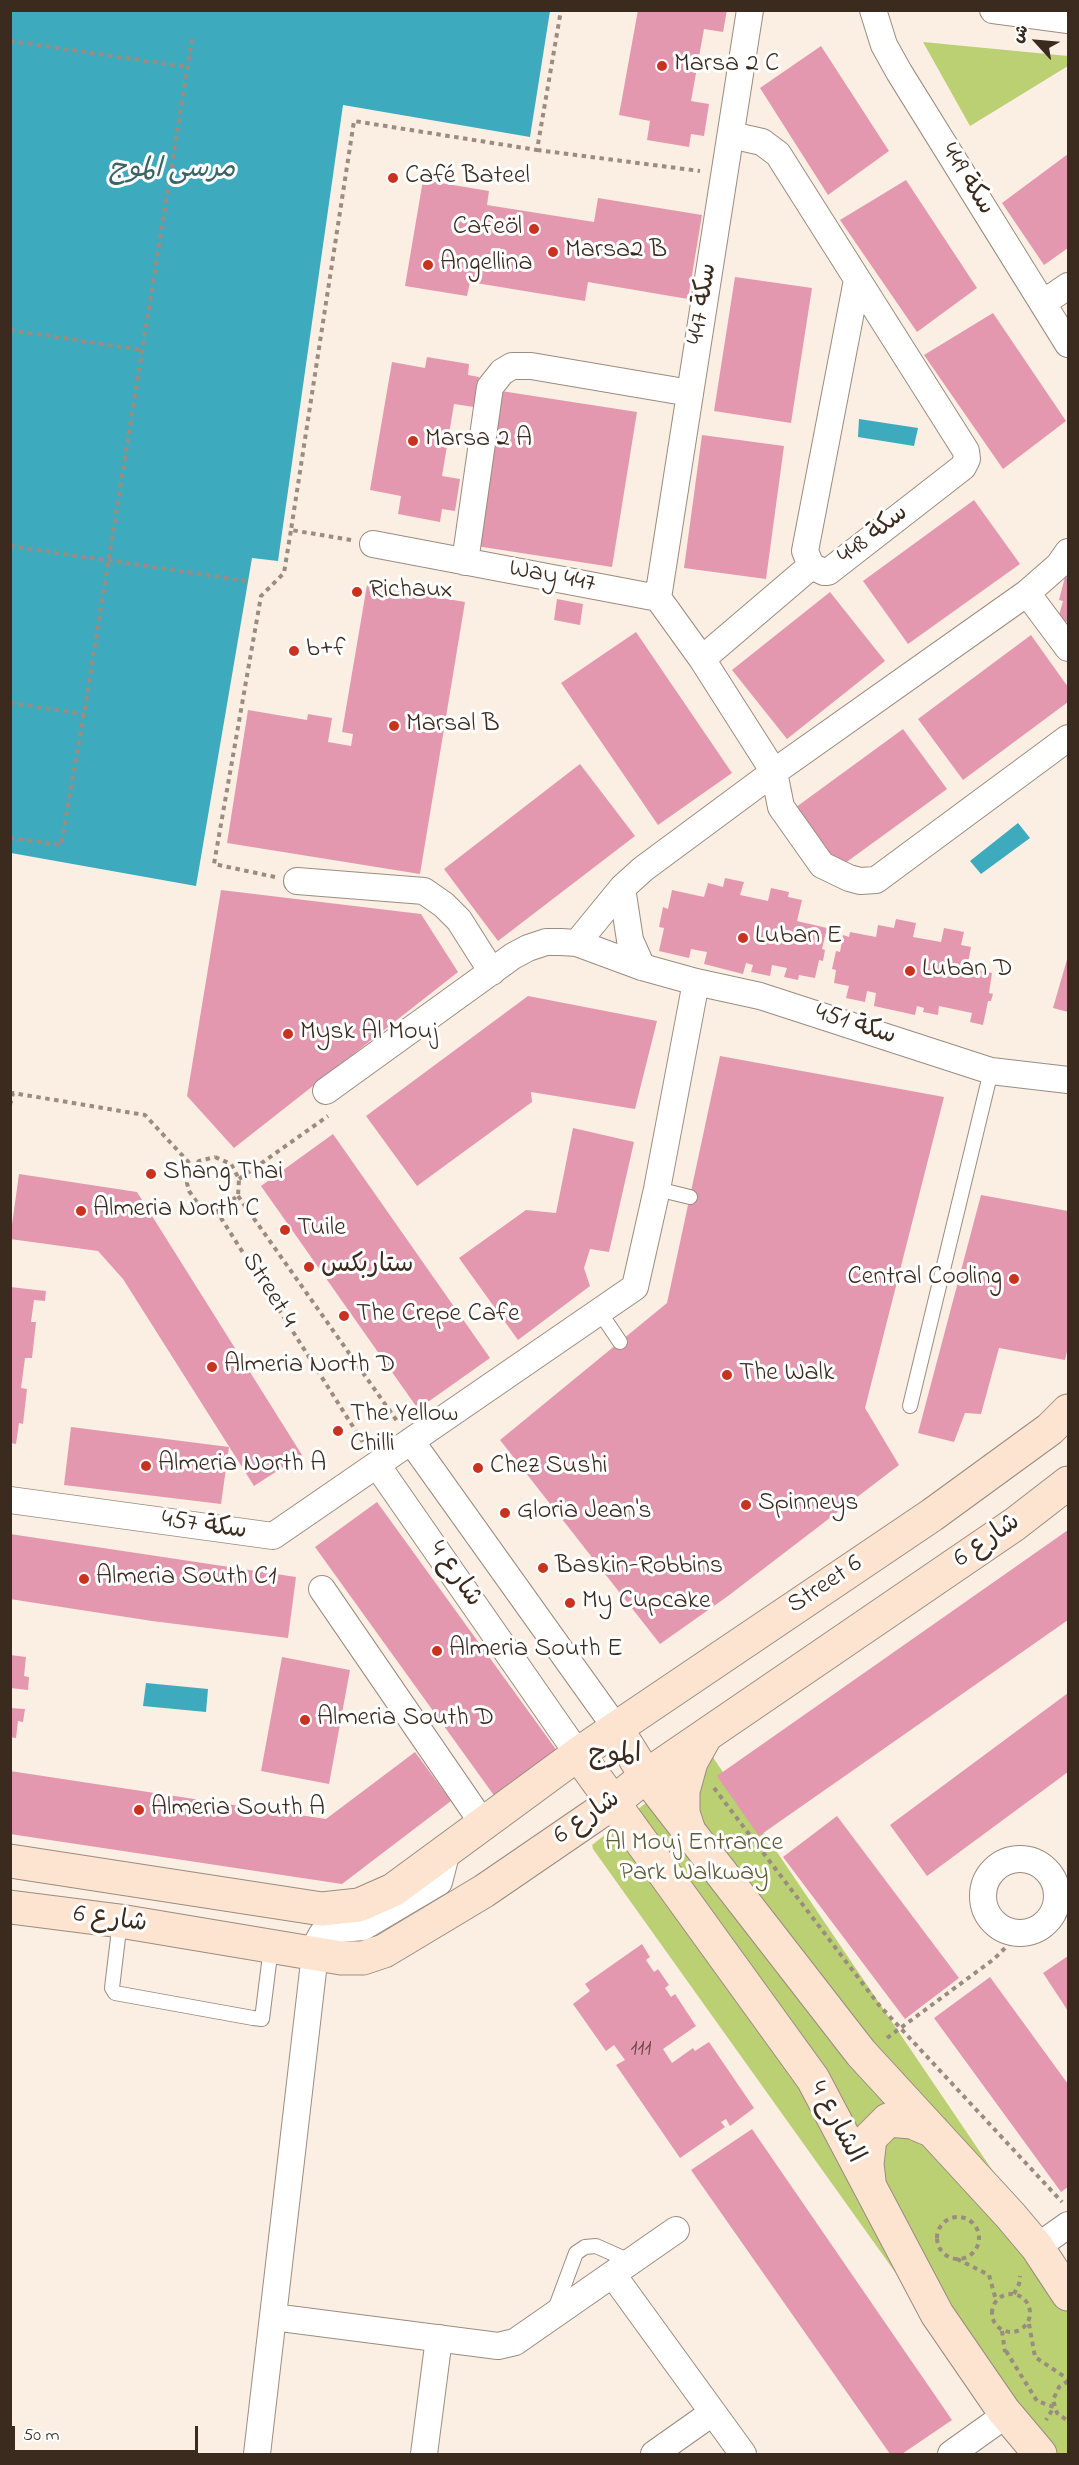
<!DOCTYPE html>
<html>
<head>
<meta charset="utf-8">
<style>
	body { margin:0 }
	#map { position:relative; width:1079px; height:2465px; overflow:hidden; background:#faefe2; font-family:"Indie Flower","Playpen Sans Arabic",sans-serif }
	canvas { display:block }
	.frame { position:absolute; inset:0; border:12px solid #3b2a1e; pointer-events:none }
	.north { position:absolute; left:1007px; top:12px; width:60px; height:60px; -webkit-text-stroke:4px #fff; paint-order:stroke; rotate:296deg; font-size:16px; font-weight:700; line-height:24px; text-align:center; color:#3b2a1e }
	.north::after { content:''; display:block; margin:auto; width:21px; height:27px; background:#3b2a1e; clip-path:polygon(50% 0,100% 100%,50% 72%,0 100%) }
	.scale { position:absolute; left:12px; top:2426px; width:186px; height:27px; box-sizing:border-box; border:3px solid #3b2a1e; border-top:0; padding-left:8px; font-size:18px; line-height:21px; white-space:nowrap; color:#3b2a1e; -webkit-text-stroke:4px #fff; paint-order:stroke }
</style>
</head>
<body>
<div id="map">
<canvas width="1079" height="2465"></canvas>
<div class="frame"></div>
<div class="north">ش</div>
<div class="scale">50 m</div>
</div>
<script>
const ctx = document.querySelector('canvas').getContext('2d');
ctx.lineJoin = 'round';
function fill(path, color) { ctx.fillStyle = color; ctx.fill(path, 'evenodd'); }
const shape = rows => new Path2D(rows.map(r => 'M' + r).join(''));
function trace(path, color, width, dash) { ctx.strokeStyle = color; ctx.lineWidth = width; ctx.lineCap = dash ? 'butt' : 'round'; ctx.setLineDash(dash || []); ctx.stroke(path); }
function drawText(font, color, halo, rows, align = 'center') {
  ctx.font = font + ' "Indie Flower","Playpen Sans Arabic",sans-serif'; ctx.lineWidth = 6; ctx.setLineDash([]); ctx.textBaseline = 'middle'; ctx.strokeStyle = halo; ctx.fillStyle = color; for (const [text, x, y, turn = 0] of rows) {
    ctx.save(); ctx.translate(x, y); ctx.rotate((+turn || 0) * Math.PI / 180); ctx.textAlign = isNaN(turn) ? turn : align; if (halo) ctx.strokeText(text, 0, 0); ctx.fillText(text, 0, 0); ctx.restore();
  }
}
fill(shape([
	[923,42,1068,56,1068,66,970,126],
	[710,1753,1068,2282,1068,2454,1025,2454,593,1849,592,1845]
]), '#bbcf73');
fill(shape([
	[10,11,550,11,530,137,343,105,278,561,252,558,196,886,11,853],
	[859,419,918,428,914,446,858,437],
	[1018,823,1030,838,981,874,970,861],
	[146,1683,208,1689,206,1712,143,1706]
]), '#3eaabe');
fill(shape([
	[638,10,727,10,723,32,704,29,691,101,709,104,704,136,691,134,689,147,647,140,650,121,619,115],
	[821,46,889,151,828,195,760,88],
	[1068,154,1068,248,1044,265,1002,203],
	[423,180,489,191,487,205,594,222,598,198,702,215,688,299,588,282,585,301,470,282,467,296,405,286],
	[906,180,977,288,917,332,840,220],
	[735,277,812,288,791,423,714,411],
	[993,313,1066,421,1003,469,924,355],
	[427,357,469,364,468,375,479,377,474,407,454,404,442,476,460,479,455,511,442,509,440,522,398,514,401,496,370,490,392,362,425,368],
	[501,391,637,412,612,567,476,546],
	[702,435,784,446,766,579,684,568],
	[974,500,1020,564,908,644,863,581],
	[1065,577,1068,578,1068,622,1058,619,1063,601,1059,600],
	[367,585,465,602,420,874,227,843,248,710,307,720,308,714,332,718,328,742,351,746,353,734,342,732],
	[830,592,885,661,787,739,732,670],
	[557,599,583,604,580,625,554,620],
	[636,632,732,773,658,825,561,683],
	[1031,635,1068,687,1068,702,963,780,918,719],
	[903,729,947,789,837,869,788,813],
	[580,764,635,836,498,941,444,869],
	[725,878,744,882,740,895,768,901,771,888,789,892,788,897,802,900,797,921,827,928,822,949,825,950,823,961,819,960,815,978,799,975,798,980,784,977,787,968,772,965,770,976,751,972,753,965,746,963,743,974,704,964,707,952,691,949,689,958,659,951,664,928,659,927,663,907,668,909,672,890,704,897,708,883,723,887],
	[221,890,421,914,458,972,234,1148,187,1096],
	[896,919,916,923,913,937,941,942,944,928,964,932,961,945,971,947,967,968,992,973,989,993,993,994,991,1001,988,1001,983,1025,970,1022,972,1013,939,1006,938,1015,923,1012,924,1008,917,1006,915,1015,874,1006,876,993,867,991,865,1002,846,998,849,986,834,983,836,970,832,969,836,951,840,952,843,935,849,937,850,932,876,937,878,925,894,928],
	[1068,956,1068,1012,1053,1008],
	[528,996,657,1021,635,1109,531,1092,532,1102,417,1186,366,1116],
	[720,1056,944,1097,865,1408,899,1465,728,1596,660,1644,500,1440,667,1303],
	[573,1128,634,1142,609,1252,590,1249,584,1268,590,1286,518,1340,459,1258,526,1210,556,1213],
	[333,1134,490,1358,418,1409,261,1186],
	[19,1174,137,1192,302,1455,254,1486,123,1279,98,1251,10,1239],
	[981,1195,1068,1211,1068,1347,1065,1360,999,1348,981,1414,965,1413,954,1442,918,1433],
	[10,1287,46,1291,45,1301,34,1300,31,1322,36,1322,32,1358,25,1358,21,1388,27,1389,23,1424,19,1423,16,1444,10,1443],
	[71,1427,229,1447,221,1504,64,1485],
	[377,1502,560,1755,498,1801,315,1547],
	[1068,1530,1068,1620,759,1836,717,1776],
	[10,1534,296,1577,288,1638,152,1621,10,1599],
	[10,1655,26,1657,24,1676,29,1677,28,1690,10,1688],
	[282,1657,350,1670,329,1784,261,1771],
	[1068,1693,1068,1772,927,1876,890,1825],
	[10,1708,25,1709,23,1722,18,1721,16,1738,10,1737],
	[415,1752,451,1801,342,1884,10,1834,10,1771,326,1819],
	[837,1816,959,1978,905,2019,783,1857],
	[642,1944,650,1957,646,1960,654,1972,658,1969,669,1985,665,1988,671,1997,675,1994,696,2026,663,2049,672,2063,693,2048,695,2051,709,2042,754,2108,730,2126,726,2119,721,2122,725,2127,680,2158,616,2065,625,2060,614,2045,606,2051,573,2004,590,1991,585,1984],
	[1068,1956,1068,2011,1043,1973],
	[990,1977,1068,2084,1068,2187,1061,2192,934,2018],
	[752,2129,952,2420,902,2454,890,2454,691,2170]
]), '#e498af');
const lane = shape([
	[657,1189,690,1197],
	[599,1311,620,1342],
	[910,1406,991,1071],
	[120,1921,112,1988,115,1993,253,2018,262,2019,271,1947],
	[554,2312,576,2253,585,2247,596,2246,632,2262]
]);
const street = shape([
	[873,10,884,45,899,72,1068,344],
	[993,10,1068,20],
	[731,135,762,142,778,154,966,451,967,459,963,467,828,572,824,572,811,566,805,551,857,280],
	[1043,303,1068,286],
	[373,544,658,598,702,659],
	[465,562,490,387,502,372,512,366,531,366,690,393],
	[811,566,702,659,774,772,781,807,822,865,849,878,860,881,876,880,1068,738],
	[1027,593,1068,648],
	[658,598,750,10],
	[297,881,424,891,444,905,459,920,492,972],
	[622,888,630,940,642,967],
	[577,943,622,888,643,869,774,772,1027,593,1059,565,1068,552],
	[326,1091,513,956,528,948,546,942,561,942,577,943,642,967,696,982,760,996,991,1071,1068,1080],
	[411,1441,616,1728],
	[377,1465,578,1754],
	[10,1500,273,1536,635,1287,657,1189,696,982],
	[322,1589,484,1825],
	'983 1896a37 37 0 1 1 74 0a37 37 0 1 1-74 0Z',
	[1037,2247,1068,2225],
	[613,2275,743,2454],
	[273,2317,498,2346,515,2342,676,2230],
	[257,2454,316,1945,322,1934,329,1930,363,1927,439,1882,447,1851],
	[424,2454,439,2338],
	[654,2454,712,2413],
	[951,2454,1007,2414]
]);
const secondary = shape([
	[616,1728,646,1776,861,2053,1010,2215,1037,2247,1068,2294],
	[578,1754,813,2079,937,2314,1003,2410,1040,2454],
	[689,1831,683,1813,683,1791,691,1762,706,1735],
	[10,1861,322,1909,359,1905,393,1890,578,1754,932,1515,1050,1429,1068,1411],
	[10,1907,120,1921,341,1958,363,1958,384,1951,484,1891,614,1802,646,1776,1015,1524,1068,1483],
	[869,2181,867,2164,870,2138,888,2120,912,2122,933,2131]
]);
trace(lane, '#9a8c80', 16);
trace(street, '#9a8c80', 28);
trace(secondary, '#9a8c80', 35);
trace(shape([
	[10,41,187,67],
	[537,150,700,171],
	[10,330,142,350],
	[351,540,291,530,354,121,537,150,561,10],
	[10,546,248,581],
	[10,703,84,714],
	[10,838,61,845,84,714,192,39],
	[275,877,214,864,261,596,284,573,291,530],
	[10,1105,13,1093,145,1115,193,1167],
	[215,1157,231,1164,239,1179,238,1196,216,1210,199,1205,189,1191,187,1183,189,1175,199,1161,215,1157],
	[239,1179,328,1116],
	[238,1196,397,1421],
	[216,1210,364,1444],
	[714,1788,879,2005,1062,2202],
	[887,2038,994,1959,1009,1944,1013,1933],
	'937 2238a21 21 0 1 1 42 0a21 21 0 1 1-42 0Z',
	[957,2259,989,2275,996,2300],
	'992 2313a19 19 0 1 1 38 0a19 19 0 1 1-38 0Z',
	[1014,2294,1019,2284,1020,2276],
	[1029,2324,1035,2357,1068,2379],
	[1002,2331,1005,2352],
	[1006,2351,1037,2401,1054,2407,1046,2420],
	[1068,2381,1059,2387,1053,2400,1057,2413,1068,2421]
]), '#9a8c80', 4, [4.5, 4.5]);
trace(lane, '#fff', 14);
trace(street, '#fff', 26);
trace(secondary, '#fde4d1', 33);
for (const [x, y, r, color] of [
	[662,66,6,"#c8321e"],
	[393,178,6,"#c8321e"],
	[534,229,6,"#c8321e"],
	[553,252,6,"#c8321e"],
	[428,265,6,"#c8321e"],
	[413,441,6,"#c8321e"],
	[357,592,6,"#c8321e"],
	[294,651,6,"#c8321e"],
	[394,726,6,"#c8321e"],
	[743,938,6,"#c8321e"],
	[910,971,6,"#c8321e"],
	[288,1034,6,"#c8321e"],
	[151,1174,6,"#c8321e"],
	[81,1211,6,"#c8321e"],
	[285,1230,6,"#c8321e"],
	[309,1267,6,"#c8321e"],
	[1014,1279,6,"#c8321e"],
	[344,1316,6,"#c8321e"],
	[212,1367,6,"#c8321e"],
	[727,1375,6,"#c8321e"],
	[338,1431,6,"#c8321e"],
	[146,1466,6,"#c8321e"],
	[478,1468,6,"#c8321e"],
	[746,1505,6,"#c8321e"],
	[505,1513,6,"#c8321e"],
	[543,1568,6,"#c8321e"],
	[84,1579,6,"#c8321e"],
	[570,1603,6,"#c8321e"],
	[437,1651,6,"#c8321e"],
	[305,1720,6,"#c8321e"],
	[139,1810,6,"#c8321e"]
]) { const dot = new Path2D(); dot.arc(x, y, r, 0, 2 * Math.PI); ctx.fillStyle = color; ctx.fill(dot); trace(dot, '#fff', 2); }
drawText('22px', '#654642', null, [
	["111",641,2050]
]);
drawText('26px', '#3b2a1e', '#fff', [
	["Marsa 2 C",674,66],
	["Café Bateel",405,178],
	["Cafeöl",522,229,"right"],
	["Marsa2 B",565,252],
	["Angellina",440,265],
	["Marsa 2 A",425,441],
	["Richaux",369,592],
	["b+f",306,651],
	["Marsal B",406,726],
	["Luban E",755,938],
	["Luban D",922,971],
	["Mysk Al Mouj",300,1034],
	["Shang Thai",163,1174],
	["Almeria North C",93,1211],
	["Tuile",297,1230],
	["ستاربكس",321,1267],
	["Central Cooling",1002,1279,"right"],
	["The Crepe Cafe",356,1316],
	["Almeria North D",224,1367],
	["The Walk",739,1375],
	["The Yellow",350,1416],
	["Chilli",350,1446],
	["Almeria North A",158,1466],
	["Chez Sushi",490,1468],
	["Spinneys",758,1505],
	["Gloria Jean's",517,1513],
	["Baskin-Robbins",555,1568],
	["Almeria South C1",96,1579],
	["My Cupcake",582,1603],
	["Almeria South E",449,1651],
	["Almeria South D",317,1720],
	["Almeria South A",151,1810]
], 'left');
drawText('26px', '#3b2a1e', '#fff', [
	["سكة 449",966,180,58],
	["سكة 447",704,304,-81],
	["سكة 448",874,536,-38],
	["Way 447",552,578,11],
	["سكة 451",855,1026,18],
	["Street 4",268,1291,58],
	["سكة 457",204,1527,8],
	["شارع 6",988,1542,-35],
	["شارع 4",454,1575,55],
	["Street 6",826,1586,-34],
	["شارع 6",588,1819,-35],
	["شارع 6",110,1921,8],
	["الشارع 4",835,2123,62]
]);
drawText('26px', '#615c38', '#fff', [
	["Al Mouj Entrance",694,1845],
	["Park Walkway",694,1875]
]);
drawText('italic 27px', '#3c6466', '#fff', [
	["مرسى الموج",172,172]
]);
drawText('27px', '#3b2a1e', '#fff', [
	["الموج",615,1757]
]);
</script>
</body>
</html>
